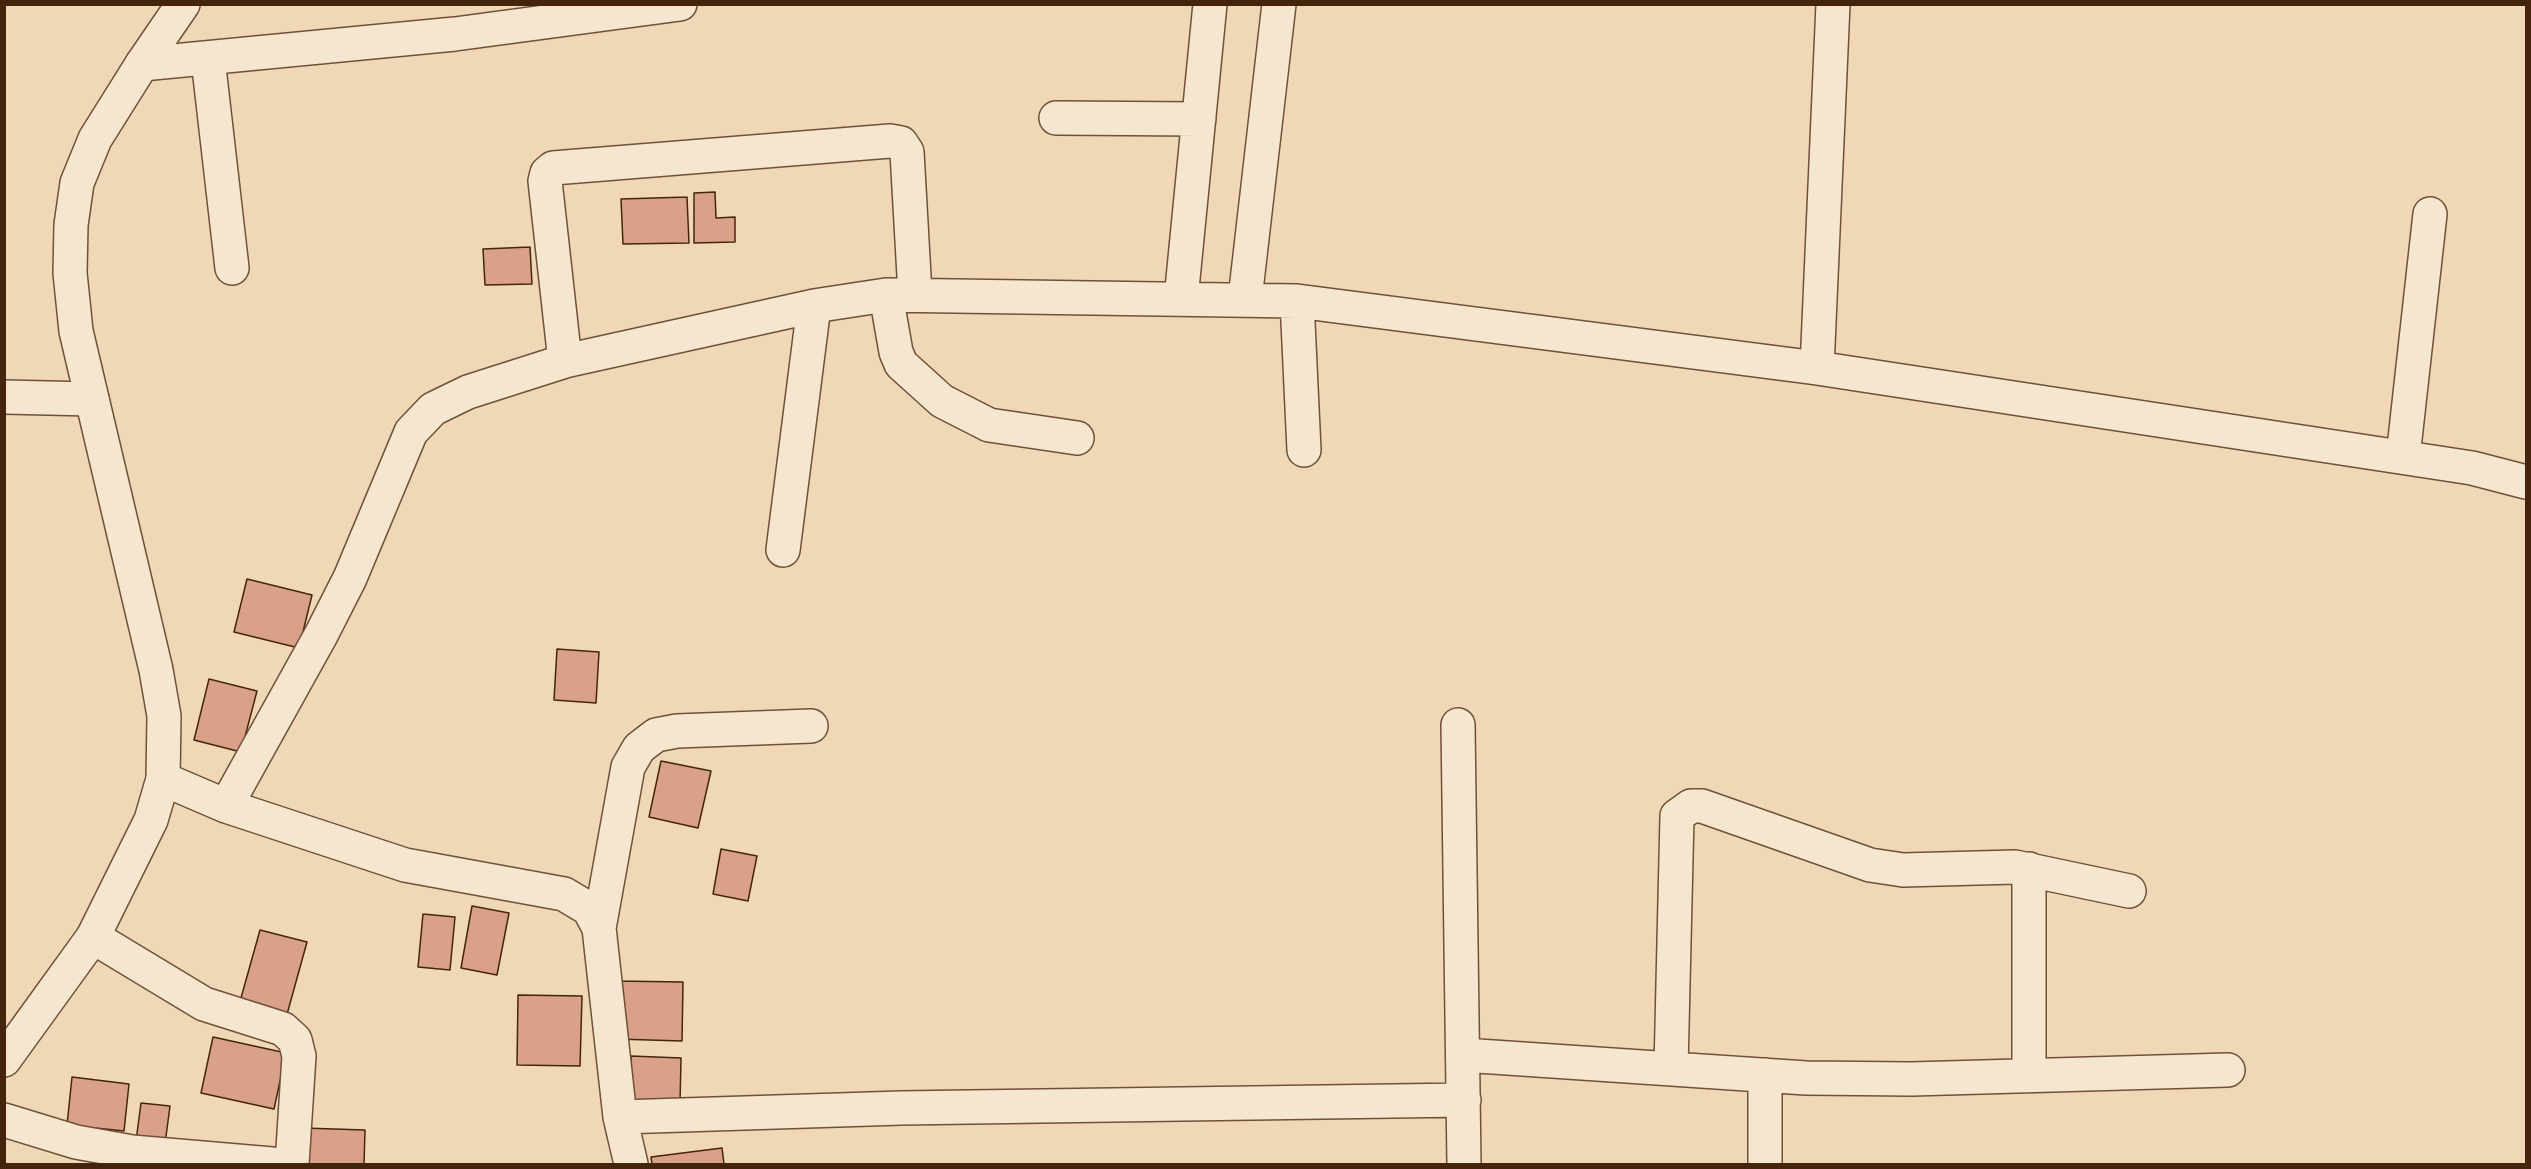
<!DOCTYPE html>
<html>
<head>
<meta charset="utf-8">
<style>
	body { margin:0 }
	#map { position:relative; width:2531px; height:1169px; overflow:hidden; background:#f0d8b7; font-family:Alegreya,serif }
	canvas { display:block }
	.frame { position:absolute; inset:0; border:6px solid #45240e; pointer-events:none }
</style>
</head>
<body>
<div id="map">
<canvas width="2531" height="1169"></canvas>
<div class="frame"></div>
</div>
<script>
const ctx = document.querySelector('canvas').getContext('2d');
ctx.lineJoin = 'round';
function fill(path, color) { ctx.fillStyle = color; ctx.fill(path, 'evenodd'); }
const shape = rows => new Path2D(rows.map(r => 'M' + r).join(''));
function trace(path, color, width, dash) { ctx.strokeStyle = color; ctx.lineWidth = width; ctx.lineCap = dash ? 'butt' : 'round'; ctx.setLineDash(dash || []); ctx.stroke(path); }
const building = shape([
	[715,192,716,218,735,217,735,242,694,243,694,193,715,192],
	[687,197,689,243,623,244,621,199,687,197],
	[530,247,532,284,485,285,483,249,530,247],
	[247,579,312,595,299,648,234,632,247,579],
	[557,649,599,652,596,703,554,700,557,649],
	[209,679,257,691,241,752,194,740,209,679],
	[661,761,711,771,698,828,649,817,661,761],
	[721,849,757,856,748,901,713,894,721,849],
	[472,906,509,913,497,975,461,968,472,906],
	[423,914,455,917,450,970,418,967,423,914],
	[260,930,307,942,286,1018,239,1005,260,930],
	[617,981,683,982,682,1041,616,1039,617,981],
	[518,995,582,996,580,1066,517,1065,518,995],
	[213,1037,286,1053,274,1109,201,1093,213,1037],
	[631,1056,681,1058,680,1104,630,1102,631,1056],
	[72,1077,129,1084,124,1131,67,1125,72,1077],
	[141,1103,170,1106,165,1144,136,1141,141,1103],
	[303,1128,365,1130,364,1164,301,1164,303,1128],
	[722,1148,724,1164,652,1164,651,1157,722,1148]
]);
fill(building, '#d9a288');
trace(building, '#45240e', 1.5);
const minor = shape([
	[208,59,232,268],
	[142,64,455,34,680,4],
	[1056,118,1199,119],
	[886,295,896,352,901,364,942,401,989,425,1077,438],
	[1181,299,1210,4],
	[1245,299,1279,4],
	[1297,301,1304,450],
	[565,361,545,181,547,173,553,168,890,141,901,143,907,152,915,294],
	[1817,368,1833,4],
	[4,397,92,399],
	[2403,457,2430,214],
	[783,550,814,306],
	[1458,725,1464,1164],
	[163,779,226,806,405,865,564,894,589,909,599,928,620,1117,631,1164],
	[226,806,321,635,350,578,411,432,433,409,468,392,565,361,814,306,886,295,1297,301,1817,368,2472,468,2526,482],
	[2029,869,2029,1075],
	[599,928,628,767,639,748,656,735,677,731,811,726],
	[93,937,204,1004,283,1029,295,1040,299,1056,292,1164],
	[1463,1055,1806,1078,1912,1079,2228,1070],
	[1671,1068,1677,816,1691,806,1702,806,1870,865,1903,870,2015,867,2129,891],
	[1765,1075,1765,1164],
	[620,1117,901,1108,1464,1100],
	[4,1120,76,1142,132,1152,272,1164]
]);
const tertiary = shape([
	[4,1060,93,937,151,820,163,779,164,716,156,670,76,331,70,273,71,225,77,183,95,139,142,64,183,4]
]);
trace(minor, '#705138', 36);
trace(tertiary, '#705138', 36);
trace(minor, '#f5e6d0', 33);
trace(tertiary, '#f5e6d0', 33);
</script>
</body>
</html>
